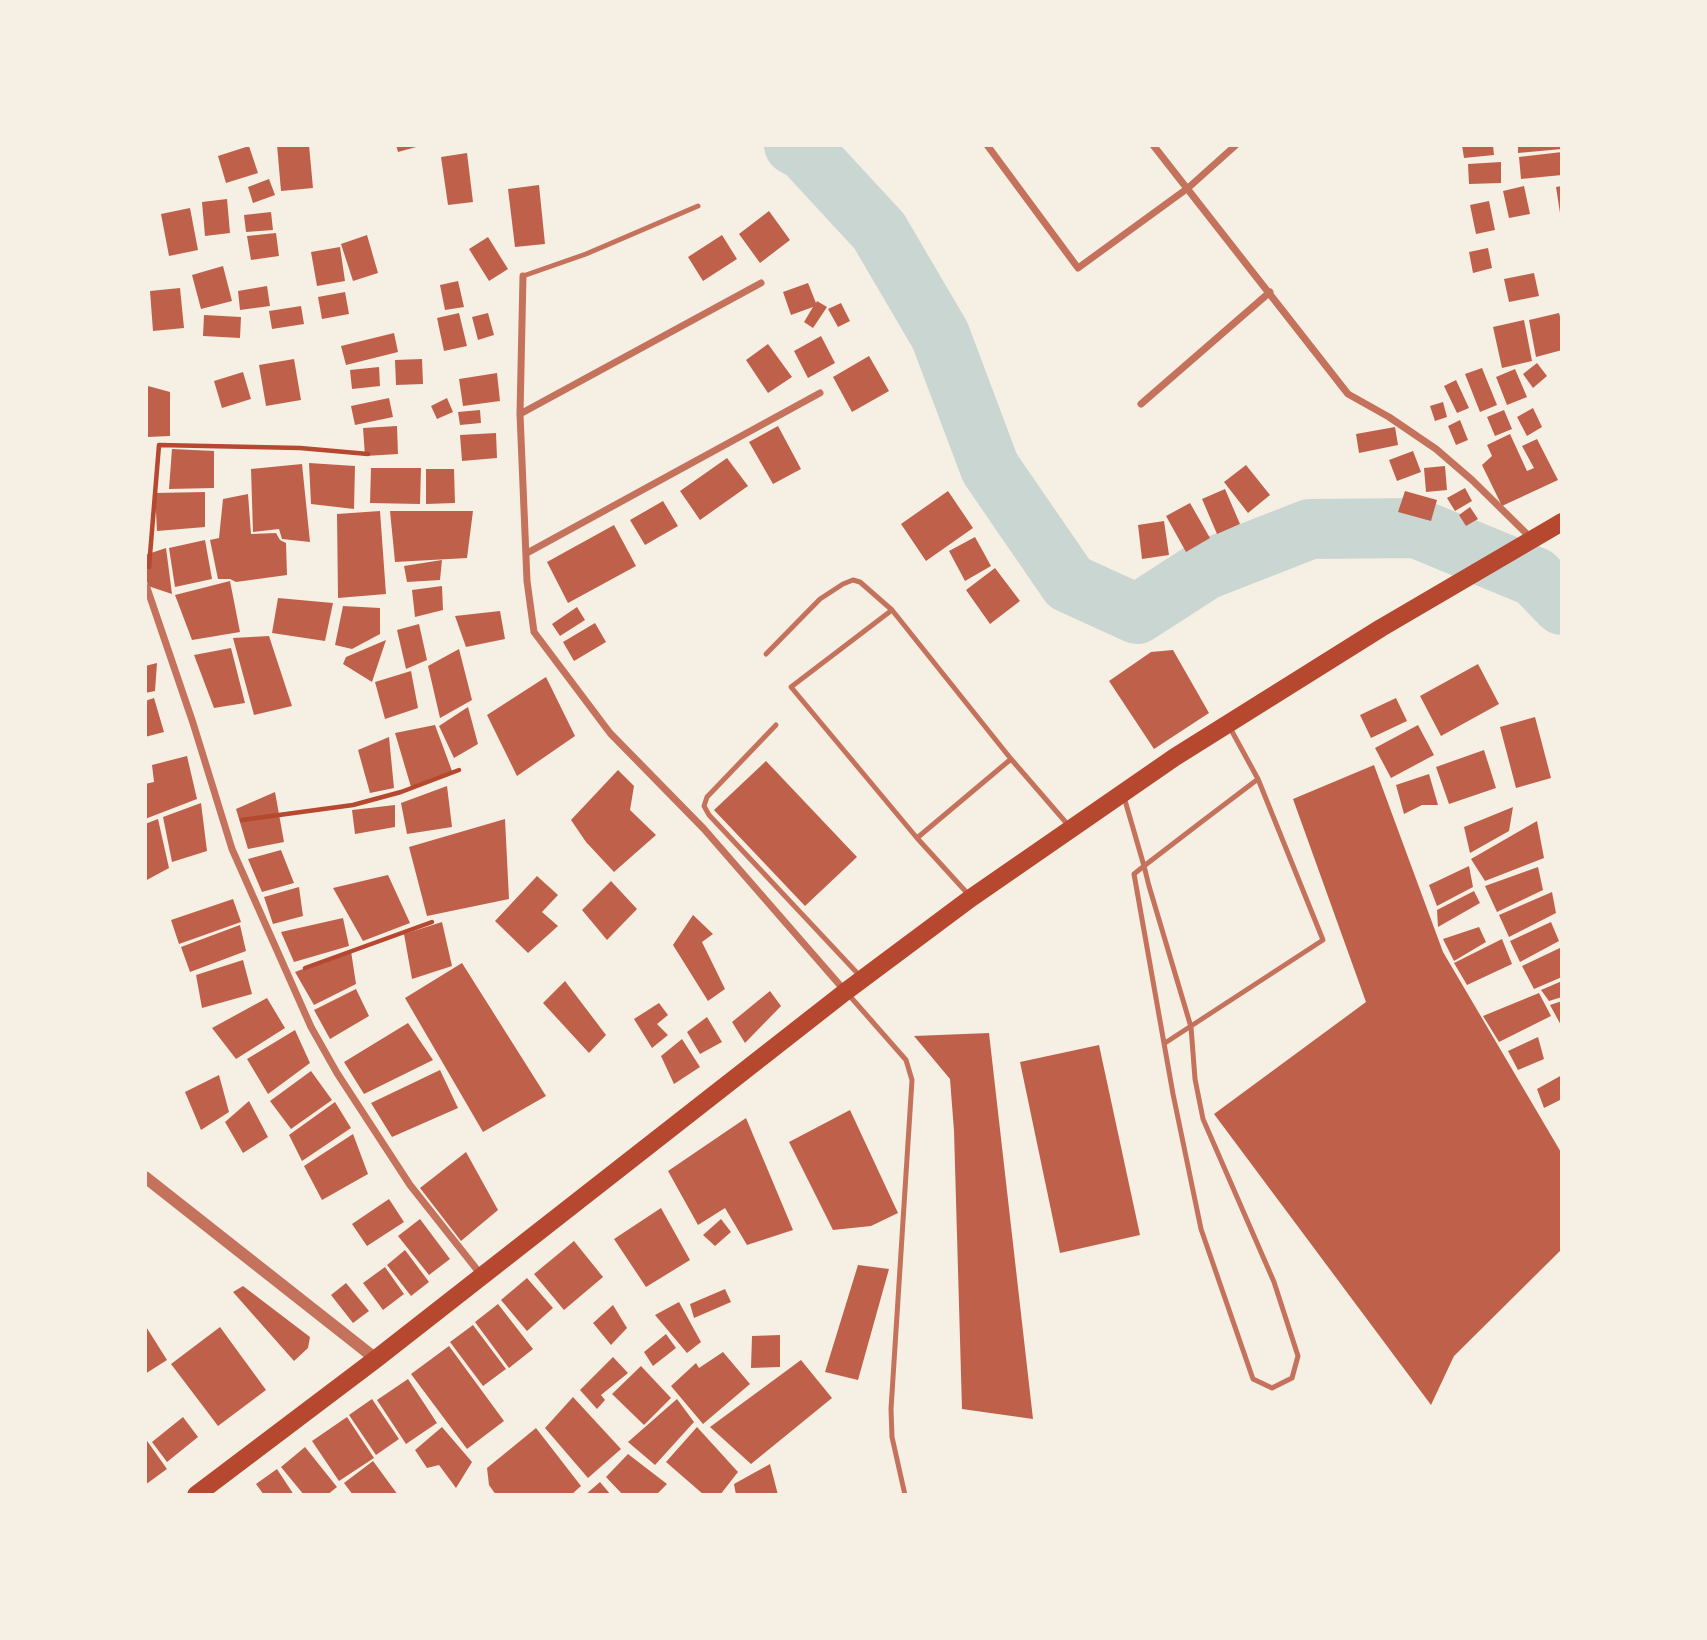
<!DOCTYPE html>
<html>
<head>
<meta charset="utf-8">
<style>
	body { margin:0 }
	#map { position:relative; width:1707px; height:1640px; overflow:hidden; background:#f6efe4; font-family:"DM Sans",sans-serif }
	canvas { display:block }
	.frame { position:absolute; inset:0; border:147px solid #f6efe4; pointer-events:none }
</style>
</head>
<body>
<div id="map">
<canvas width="1707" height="1640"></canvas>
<div class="frame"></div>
</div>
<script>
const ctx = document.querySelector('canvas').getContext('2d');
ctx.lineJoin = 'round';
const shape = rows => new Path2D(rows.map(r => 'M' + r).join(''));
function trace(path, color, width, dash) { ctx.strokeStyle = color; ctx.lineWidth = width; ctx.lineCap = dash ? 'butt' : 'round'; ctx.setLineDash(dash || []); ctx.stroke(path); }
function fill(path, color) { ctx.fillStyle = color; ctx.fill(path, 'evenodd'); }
trace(shape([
	[794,145,805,151,879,231,940,335,990,468,1069,583,1137,614,1205,570,1310,529,1416,528,1535,577,1562,605]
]), '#c9d6d2', 60);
fill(shape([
	[277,145,309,145,313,188,281,191],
	[396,145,420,145,420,146,398,152],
	[1462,145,1493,145,1494,155,1464,158],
	[1518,145,1562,145,1562,149,1518,153],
	[249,146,258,173,226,183,218,156],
	[1562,152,1562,175,1521,179,1519,157],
	[467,153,473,202,448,205,441,157],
	[1501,162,1501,183,1469,184,1468,164],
	[269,179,275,195,253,203,248,187],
	[539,185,545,244,515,247,508,189],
	[1524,186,1530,214,1509,218,1503,191],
	[1562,186,1562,213,1560,213,1556,187],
	[227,199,230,233,205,236,202,202],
	[1489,201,1495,230,1476,234,1470,205],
	[190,208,198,250,169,256,161,214],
	[769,211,790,240,760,263,739,234],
	[271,212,273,230,246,232,244,215],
	[276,233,279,256,251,260,247,236],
	[367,235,378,273,353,281,341,244],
	[722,235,737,259,703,281,688,257],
	[488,237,508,269,489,281,469,249],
	[340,247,345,281,317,286,311,252],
	[1488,248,1492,268,1473,273,1469,252],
	[223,266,232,301,201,309,192,275],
	[1534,273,1539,296,1509,302,1504,279],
	[458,281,464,307,445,310,440,285],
	[808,283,816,303,817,301,827,307,813,328,804,322,813,307,791,315,783,292],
	[267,286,270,306,240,310,238,291],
	[180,288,184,328,153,331,150,291],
	[345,292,349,314,322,319,318,297],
	[841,303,850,321,838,327,828,309],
	[301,306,304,324,272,329,269,311],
	[459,313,467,346,444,351,437,318],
	[488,313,494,335,478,340,472,317],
	[1559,313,1562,324,1562,350,1536,357,1529,320],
	[204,315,241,317,240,338,203,336],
	[1524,320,1532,361,1502,368,1493,327],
	[394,333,398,352,346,365,341,346],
	[821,336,835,363,808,378,794,351],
	[768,344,792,377,768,393,746,360],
	[869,356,889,391,852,412,833,377],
	[294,359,301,400,266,406,259,365],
	[422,359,423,384,396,385,395,360],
	[1537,363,1547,376,1533,388,1523,374],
	[379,367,380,386,352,389,350,370],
	[1482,368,1497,405,1480,412,1465,374],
	[1515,369,1527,397,1507,405,1496,377],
	[243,372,251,399,222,408,214,381],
	[497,373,500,401,463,406,459,379],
	[1456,380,1469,408,1457,413,1444,386],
	[148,386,170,392,170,436,148,437],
	[389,398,393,417,355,425,351,406],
	[447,398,453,412,437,419,431,406],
	[1443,402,1447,417,1435,421,1430,406],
	[1533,408,1542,427,1527,436,1517,417],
	[480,410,481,423,460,425,458,412],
	[1504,410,1512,429,1495,436,1487,417],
	[1460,420,1468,440,1456,445,1448,426],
	[397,426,398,454,365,456,363,428],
	[778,426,801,469,773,484,749,442],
	[1395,427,1398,445,1359,453,1356,434],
	[496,433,497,458,462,461,460,435],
	[1510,434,1527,471,1534,468,1522,446,1537,439,1558,480,1502,506,1482,465,1492,456,1487,445],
	[172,449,214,451,214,488,169,489],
	[1413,451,1421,472,1397,481,1389,460],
	[727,458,748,486,700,520,680,491],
	[309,463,355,466,354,509,311,504],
	[302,464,310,542,282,539,279,529,253,532,251,469],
	[1246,465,1270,495,1248,513,1224,482],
	[1445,466,1447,490,1426,492,1424,468],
	[371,468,421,468,420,504,370,503],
	[426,469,454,469,455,503,426,504],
	[1465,488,1472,501,1455,511,1447,498],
	[1225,489,1240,524,1217,534,1202,499],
	[948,491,973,528,926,561,901,524],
	[1405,491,1437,500,1431,521,1398,512],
	[205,492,205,527,157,531,155,493],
	[248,494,251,534,276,533,280,540,286,543,287,575,236,582,230,579,218,579,210,540,219,538,223,499],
	[663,501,678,526,645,545,630,520],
	[1190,503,1210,538,1186,552,1166,516],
	[1470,507,1478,519,1466,526,1459,515],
	[380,511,386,594,338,598,337,514],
	[390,511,473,511,467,558,395,562],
	[1164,521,1169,555,1142,559,1138,525],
	[614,525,636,566,568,603,547,562],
	[975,537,991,566,965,581,949,551],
	[205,540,212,579,175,587,169,548],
	[166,548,172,594,148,586,145,572,145,555],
	[442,560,440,580,407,582,404,566],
	[995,568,1020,601,990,624,966,590],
	[230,581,240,632,192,640,175,595],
	[442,586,443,610,415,617,412,590],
	[278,598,333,603,325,641,272,633],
	[343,606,380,608,380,634,352,649,335,645],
	[577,607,585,620,560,636,552,624],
	[500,611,505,639,466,647,455,616],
	[595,623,606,642,574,661,563,642],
	[419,624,427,660,406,669,397,630],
	[269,636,292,706,254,715,233,638],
	[386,640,372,682,343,664,346,657],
	[231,648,245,703,214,708,194,655],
	[459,649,472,700,440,718,428,666],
	[1173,650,1209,713,1154,749,1109,681,1151,652],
	[157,663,155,691,145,693,145,666],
	[1478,664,1499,704,1441,736,1420,696],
	[411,671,418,708,385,719,375,682],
	[546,677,575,736,517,776,487,715],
	[154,698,164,732,145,737,145,701],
	[1396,698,1407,721,1371,738,1360,715],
	[468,707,478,744,454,758,439,726],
	[1535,717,1551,778,1516,788,1500,727],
	[435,725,452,771,411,787,395,733],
	[1418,725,1434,755,1391,778,1375,748],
	[389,737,394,788,370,793,358,750],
	[1484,750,1496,788,1449,804,1436,767],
	[187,756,197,799,145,819,145,784,154,782,152,765],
	[766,761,857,857,805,906,714,810],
	[1374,765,1443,952,1562,1154,1562,1249,1454,1356,1431,1405,1214,1114,1366,1002,1293,799],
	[618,770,634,786,630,810,656,835,614,872,586,842,571,820],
	[1429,774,1438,805,1422,805,1404,814,1396,785],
	[447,786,452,827,407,834,401,803],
	[275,792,284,842,248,849,236,809],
	[201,803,207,851,172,862,163,817],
	[395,805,395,827,355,834,352,810],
	[1513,807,1509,831,1470,853,1464,827],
	[158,819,169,868,145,881,145,824],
	[505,819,509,899,427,916,409,847],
	[1537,821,1544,858,1485,881,1471,859],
	[281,850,294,883,262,892,248,859],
	[1469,866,1473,887,1437,906,1429,885],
	[1538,867,1543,890,1497,912,1485,886],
	[388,875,410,923,363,941,333,888],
	[537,876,558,895,542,912,558,926,528,953,495,921],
	[611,881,637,909,607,940,582,910],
	[299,887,303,916,273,924,264,897],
	[1474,891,1480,903,1438,927,1437,910],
	[1552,892,1556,913,1509,937,1499,915],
	[233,899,241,922,179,944,171,920],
	[693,915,713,934,702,942,725,989,708,1001,673,945],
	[343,918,349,946,294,962,281,932],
	[442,922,452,966,412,979,404,934],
	[1551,922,1559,941,1520,962,1510,941],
	[240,925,246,951,190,972,181,947],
	[1479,927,1486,942,1454,961,1443,939],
	[1502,939,1512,964,1467,985,1454,963],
	[1562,947,1562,977,1534,989,1522,966],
	[351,951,356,984,314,1005,295,972],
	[243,960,252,994,202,1008,196,975],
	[462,963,546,1096,483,1132,405,998],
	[565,981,606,1035,589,1053,543,1003],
	[1562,981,1562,997,1549,1001,1541,990],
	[356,989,369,1016,330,1039,314,1010],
	[770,991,781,1006,745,1043,732,1022],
	[1539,993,1551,1016,1499,1042,1483,1016],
	[267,998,285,1028,236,1059,212,1028],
	[1562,1001,1562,1027,1550,1005],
	[659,1003,668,1015,657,1024,668,1035,652,1048,634,1019],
	[707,1017,722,1042,700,1054,687,1032],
	[408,1023,433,1060,364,1094,344,1062],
	[295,1030,310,1063,268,1094,247,1059],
	[989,1033,1033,1419,962,1409,954,1131,950,1079,914,1036],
	[1538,1037,1544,1059,1518,1070,1508,1051],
	[682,1039,700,1067,674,1084,661,1056],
	[1099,1045,1140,1235,1060,1253,1020,1062],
	[440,1070,458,1108,392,1137,371,1103],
	[311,1071,332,1100,291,1129,270,1101],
	[219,1075,229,1112,201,1130,185,1092],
	[1562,1075,1562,1099,1544,1108,1537,1089],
	[249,1101,268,1137,243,1153,225,1122],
	[335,1102,351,1128,302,1161,289,1135],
	[850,1110,898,1213,871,1226,833,1230,789,1142],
	[746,1118,793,1230,747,1245,725,1208,698,1225,668,1171],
	[353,1134,368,1174,322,1200,304,1166],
	[466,1152,498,1210,461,1241,420,1188],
	[389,1199,404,1222,367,1246,352,1224],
	[661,1208,690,1260,646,1287,614,1239],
	[420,1219,450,1259,429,1275,398,1236],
	[721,1219,731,1232,715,1246,703,1235],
	[574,1241,603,1277,564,1310,534,1274],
	[405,1250,429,1282,411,1296,387,1265],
	[858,1265,889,1269,858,1380,825,1372],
	[385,1267,404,1294,383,1310,363,1283],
	[527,1278,553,1308,527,1331,501,1300],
	[346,1283,369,1311,353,1323,331,1295],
	[243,1286,310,1337,308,1348,294,1361,233,1292],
	[725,1289,731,1302,694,1318,690,1304],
	[679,1302,701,1342,687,1353,655,1315],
	[498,1304,533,1349,509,1368,475,1322],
	[613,1305,627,1328,611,1345,593,1323],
	[145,1325,167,1360,145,1374],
	[473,1325,506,1369,483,1386,450,1342],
	[220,1327,266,1390,218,1426,171,1364],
	[666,1334,676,1348,653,1366,644,1352],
	[780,1335,780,1367,751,1368,752,1336],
	[449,1346,504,1421,467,1449,411,1374],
	[723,1352,750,1384,703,1424,671,1386,696,1363,699,1368],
	[613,1357,628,1373,601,1395,605,1400,597,1409,580,1390],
	[801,1360,832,1398,751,1464,710,1427],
	[641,1366,671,1398,644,1425,612,1394],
	[408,1379,437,1423,406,1444,377,1400],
	[573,1397,621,1449,588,1478,545,1428],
	[372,1399,399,1439,376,1455,349,1415],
	[677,1399,694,1422,655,1465,628,1442],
	[183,1417,198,1437,167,1462,152,1442],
	[347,1417,374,1458,339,1481,312,1441],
	[442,1427,472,1462,456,1488,439,1465,427,1468,415,1450],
	[697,1427,738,1472,720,1495,704,1495,666,1462],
	[536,1428,581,1486,571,1495,496,1495,489,1485,487,1468],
	[145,1438,167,1469,145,1485],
	[305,1447,337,1487,327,1495,304,1495,281,1467],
	[628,1454,667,1484,656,1495,623,1495,606,1477],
	[373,1461,398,1495,353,1495,344,1483],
	[770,1464,778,1495,736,1495,734,1484],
	[277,1469,294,1495,264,1495,256,1484],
	[600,1482,611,1495,585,1495]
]), '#bf614a');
trace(shape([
	[149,567,159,445,300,448,368,454],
	[242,820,353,805,401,792,459,770],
	[305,968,432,922]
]), '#b5482f', 4.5);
trace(shape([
	[523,276,586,254,698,206],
	[892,610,791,687,917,838],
	[766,654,820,599,843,584,853,580,860,582,892,610,1011,759],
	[776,725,707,797,704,806,709,815,860,976],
	[1124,797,1144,866,1149,886,1191,1027,1195,1079,1203,1119,1274,1282,1298,1356,1292,1378,1272,1388,1253,1379,1201,1229,1173,1094,1134,874,1144,866,1200,823,1258,779],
	[968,894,917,838,1011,759,1069,826],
	[848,994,906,1060,912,1080,891,1409,892,1437,905,1495],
	[1165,1043,1323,940,1258,779,1229,726]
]), '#c5725c', 5);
trace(shape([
	[987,145,1078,268,1188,188,1236,145],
	[1153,145,1348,394,1389,417,1436,449,1472,480,1532,539],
	[523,276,520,414,527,581,534,632,610,733,704,829,845,991],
	[1141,404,1270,292],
	[520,414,761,283],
	[527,553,820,393],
	[145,587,147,588,193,723,232,849,311,1027,337,1073,410,1185,482,1276]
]), '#c5725c', 7);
trace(shape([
	[145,1177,376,1359]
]), '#c5725c', 12);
trace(shape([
	[196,1495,376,1359,845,992,971,898,1175,757,1381,628,1562,522]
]), '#b5482f', 18);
</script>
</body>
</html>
